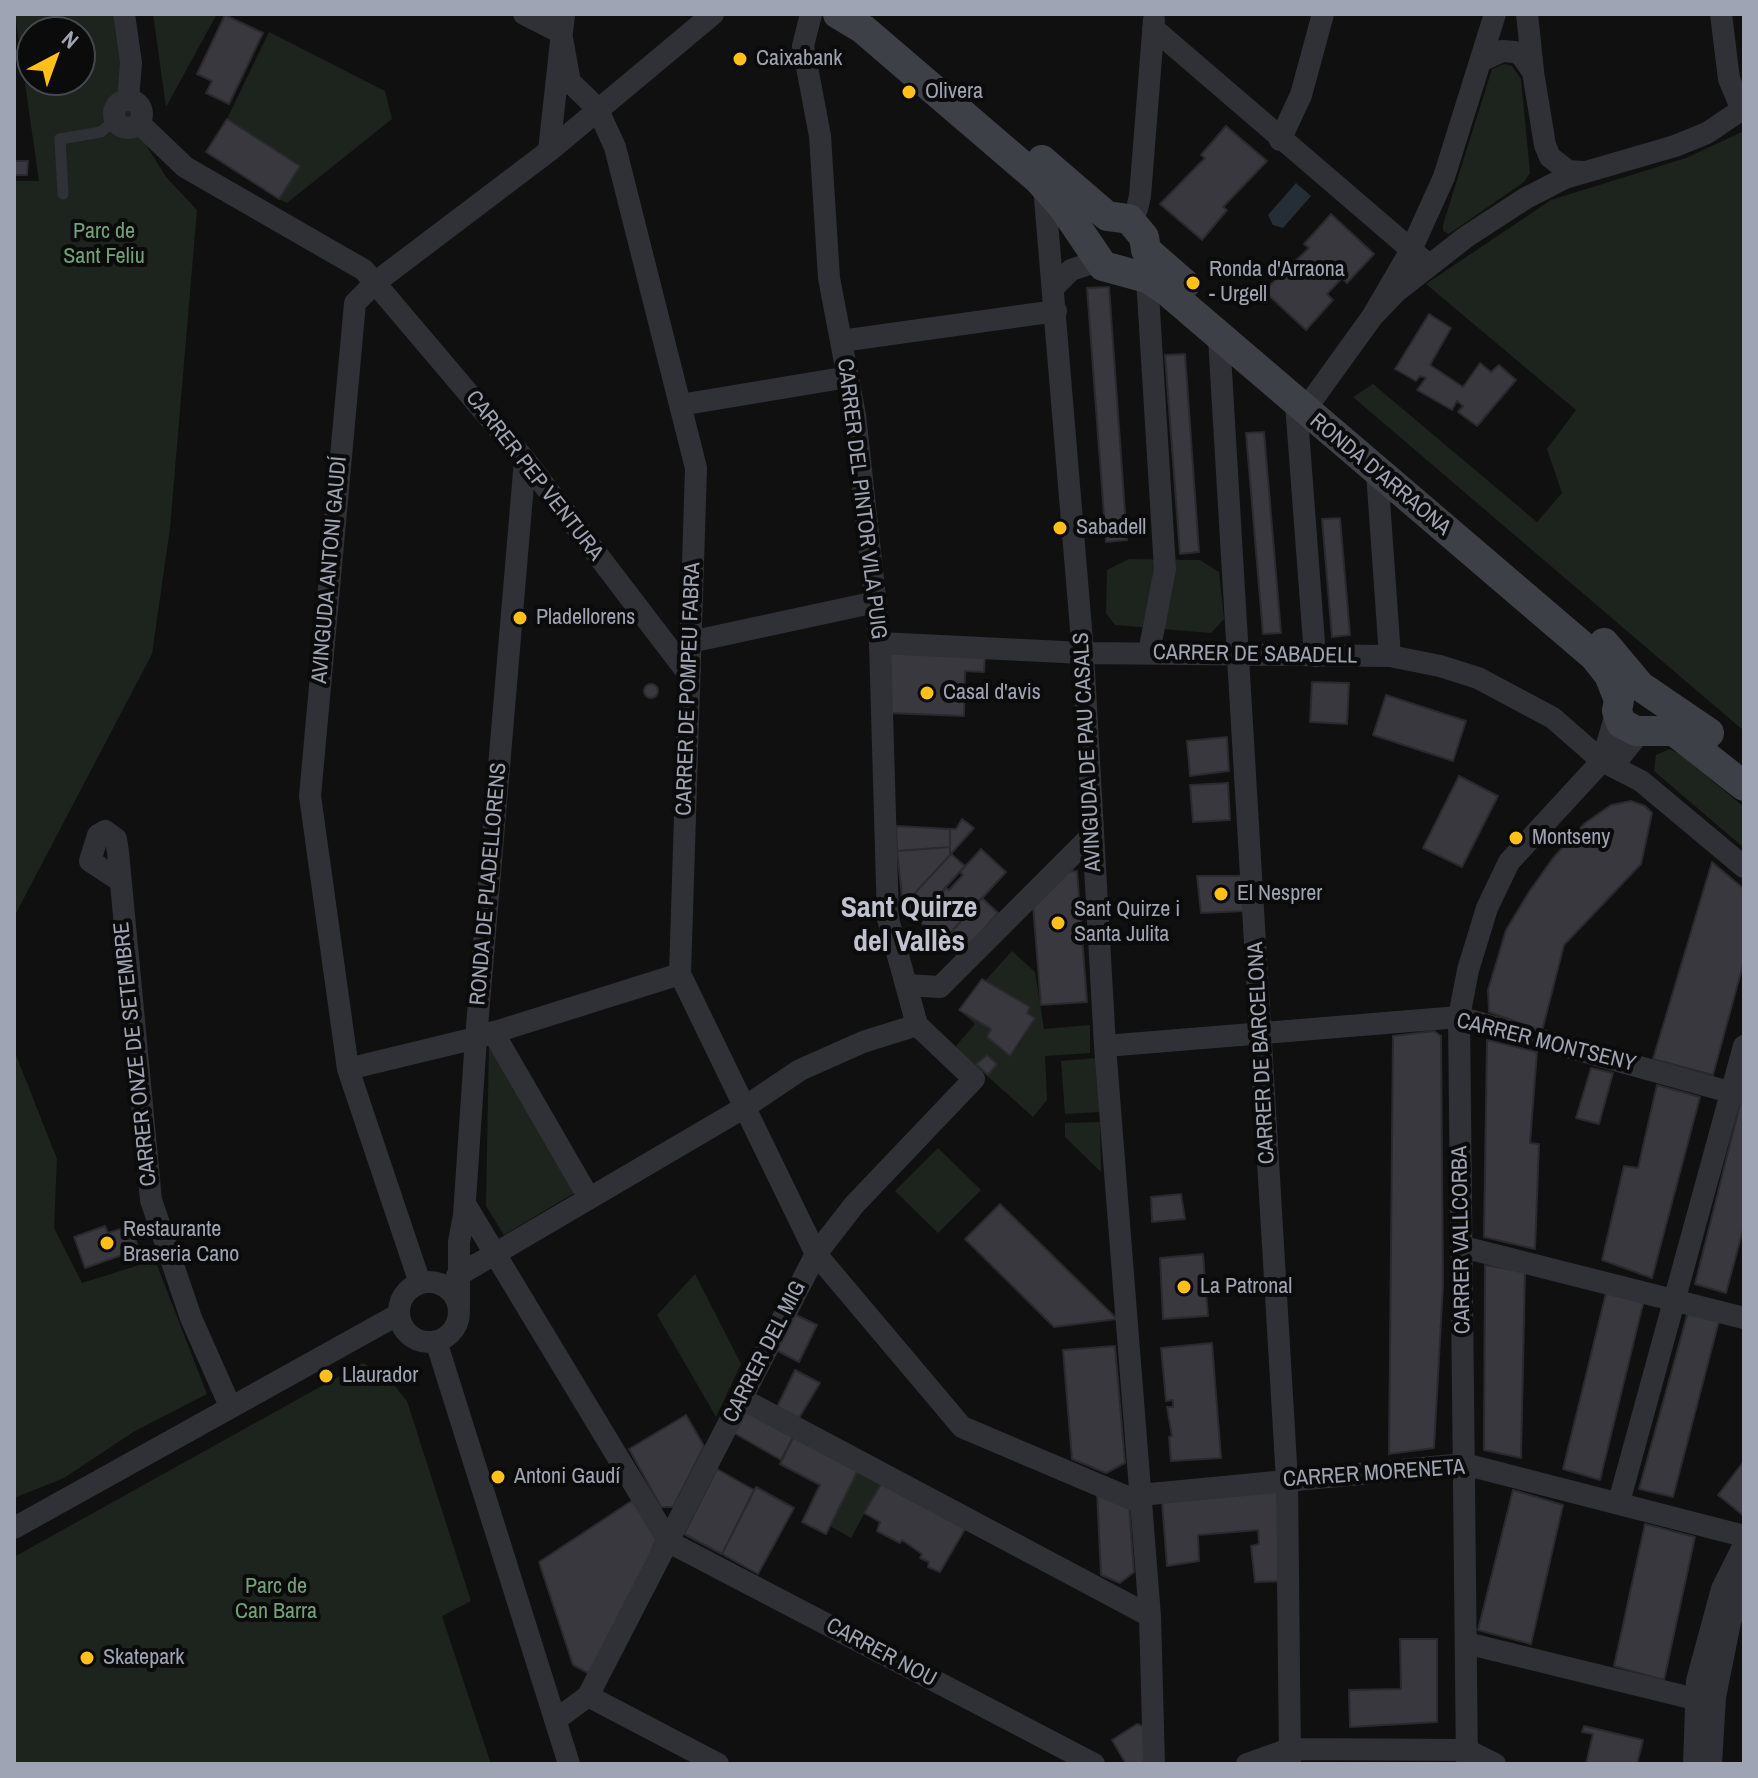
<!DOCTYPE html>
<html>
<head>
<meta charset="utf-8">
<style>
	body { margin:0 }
	#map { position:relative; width:1758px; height:1778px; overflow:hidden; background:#101011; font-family:"Archivo Narrow",sans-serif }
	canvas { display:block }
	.frame { position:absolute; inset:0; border:16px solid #9fa4b4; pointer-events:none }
	.north { position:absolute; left:16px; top:16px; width:80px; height:80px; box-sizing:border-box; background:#0b0b0c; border:2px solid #46484f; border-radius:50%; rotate:41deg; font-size:22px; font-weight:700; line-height:32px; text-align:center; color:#9fa4b4 }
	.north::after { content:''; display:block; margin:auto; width:28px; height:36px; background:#ffc01a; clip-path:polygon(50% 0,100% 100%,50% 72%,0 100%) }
</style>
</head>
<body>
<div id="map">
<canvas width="1758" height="1778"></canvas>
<div class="frame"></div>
<div class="north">N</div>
</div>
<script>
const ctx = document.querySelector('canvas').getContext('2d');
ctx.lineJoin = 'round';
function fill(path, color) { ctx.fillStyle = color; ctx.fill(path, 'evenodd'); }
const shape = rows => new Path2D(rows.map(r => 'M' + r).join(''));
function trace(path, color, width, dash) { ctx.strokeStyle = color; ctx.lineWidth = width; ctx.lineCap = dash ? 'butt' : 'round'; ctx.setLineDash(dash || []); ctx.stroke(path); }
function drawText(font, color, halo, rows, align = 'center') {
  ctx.font = font + ' "Archivo Narrow",sans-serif'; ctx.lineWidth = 8; ctx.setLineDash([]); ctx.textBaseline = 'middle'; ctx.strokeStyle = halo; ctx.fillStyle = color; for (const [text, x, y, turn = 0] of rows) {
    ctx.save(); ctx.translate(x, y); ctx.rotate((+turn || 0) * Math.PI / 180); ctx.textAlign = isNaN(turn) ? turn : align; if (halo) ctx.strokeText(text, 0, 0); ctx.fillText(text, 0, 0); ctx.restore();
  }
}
fill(shape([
	[15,14,113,14,124,93,141,137,166,177,197,210,170,528,152,654,14,917,14,181,39,181],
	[32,32,80,32,80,80,32,80],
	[153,14,217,14,166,107],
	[269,32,385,91,392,119,287,203,279,199,300,166,227,119],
	[1504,64,1512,66,1521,79,1530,173,1524,182,1449,234,1443,231,1443,225,1492,69],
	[1744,131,1744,731,1353,397,1373,384,1537,522,1562,493,1547,449,1576,410,1426,284,1551,200,1686,158],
	[1129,559,1200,560,1219,572,1224,619,1211,633,1115,625,1106,613,1107,570],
	[1669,749,1680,754,1744,807,1744,848,1654,771,1656,755],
	[1012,951,1035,972,1044,1029,1090,1025,1090,1053,1045,1056,1047,1100,1033,1117,955,1047,975,1024,959,1010,991,1029,987,1037,1002,1051,1010,1055,1019,1045,1035,1018,985,981],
	[489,1041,576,1192,504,1235,486,1206],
	[14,1050,57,1159,54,1228,82,1283,155,1260,207,1394,135,1431,64,1478,14,1498],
	[1096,1058,1100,1112,1065,1114,1061,1061],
	[1100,1122,1101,1172,1065,1137,1065,1123],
	[938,1148,981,1190,938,1233,895,1191],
	[695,1274,741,1364,716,1417,657,1315],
	[363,1363,386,1375,407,1401,471,1601,442,1616,491,1764,14,1764,14,1557],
	[859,1468,882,1481,851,1538,830,1526]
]), '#1c241d');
fill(shape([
	[1296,183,1311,196,1283,228,1273,225,1268,215]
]), '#252d36');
const building = shape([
	[225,15,263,33,229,104,206,93,212,81,197,74,225,15],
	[227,119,300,166,279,199,206,152,227,119],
	[1226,126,1267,161,1223,207,1227,210,1202,240,1160,204,1205,158,1201,155,1226,126],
	[14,161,28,161,27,175,14,175,14,161],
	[1331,214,1374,254,1347,283,1342,278,1327,294,1333,300,1306,330,1264,291,1309,248,1304,244,1331,214],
	[1109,287,1127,540,1106,542,1087,288,1109,287],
	[1429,314,1451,328,1430,365,1463,387,1480,363,1491,372,1499,365,1516,380,1477,426,1458,412,1463,406,1457,401,1452,410,1417,390,1426,378,1420,376,1416,381,1395,369,1429,314],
	[1185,354,1199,552,1180,554,1165,355,1185,354],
	[1264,432,1281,633,1263,634,1246,433,1264,432],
	[1340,518,1350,635,1332,637,1322,519,1340,518],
	[890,652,985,656,984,672,965,671,964,716,888,713,890,652],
	[1312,682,1349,683,1347,724,1310,722,1312,682],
	'644 691a7 7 0 1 1 14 0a7 7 0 1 1-14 0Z',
	[1386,695,1466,721,1453,761,1373,735,1386,695],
	[1227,737,1229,771,1190,776,1187,741,1227,737],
	[1459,776,1498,796,1462,867,1423,848,1459,776],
	[1228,783,1230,820,1193,822,1190,785,1228,783],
	[1631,801,1645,806,1652,813,1641,864,1564,945,1542,1031,1489,1012,1488,990,1506,930,1529,892,1553,858,1585,823,1611,805,1631,801],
	[962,819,974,828,950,855,950,829,956,829,962,819],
	[896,826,950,829,950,847,897,851,896,826],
	[950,847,950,855,903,906,897,851,950,847],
	[981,849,1006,872,942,942,917,919,946,888,949,890,963,875,960,872,981,849],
	[951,854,965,866,917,919,903,906,951,854],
	[1712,862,1744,889,1744,961,1713,1075,1653,1059,1712,862],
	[1077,871,1087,1002,1041,1005,1033,905,1063,872,1077,871],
	[1197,876,1242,876,1245,911,1201,913,1197,876],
	[982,898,998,913,959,957,942,942,982,898],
	[982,979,1030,1007,1027,1013,1035,1018,1010,1056,987,1037,991,1029,959,1010,982,979],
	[1434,1031,1441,1036,1443,1285,1434,1448,1389,1454,1393,1036,1434,1031],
	[1487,1040,1537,1052,1530,1143,1539,1144,1535,1249,1484,1237,1487,1040],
	[987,1055,997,1064,988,1075,976,1064,987,1055],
	[1591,1068,1613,1073,1599,1124,1576,1118,1591,1068],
	[1657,1085,1700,1097,1652,1278,1602,1260,1624,1166,1638,1168,1657,1085],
	[1740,1104,1744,1105,1744,1226,1726,1293,1695,1284,1740,1104],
	[1181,1194,1185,1219,1152,1222,1151,1197,1181,1194],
	[1000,1204,1117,1319,1054,1327,965,1239,1000,1204],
	[105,1226,108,1233,130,1226,139,1249,85,1268,74,1237,105,1226],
	[1203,1254,1208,1316,1163,1319,1160,1258,1203,1254],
	[1485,1265,1525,1272,1521,1458,1484,1450,1485,1265],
	[1607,1289,1644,1300,1600,1480,1563,1469,1607,1289],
	[1688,1312,1719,1321,1673,1497,1639,1489,1688,1312],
	[794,1314,817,1325,799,1362,776,1350,794,1314],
	[1212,1343,1221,1458,1171,1461,1169,1437,1172,1436,1167,1407,1173,1407,1173,1400,1166,1401,1161,1348,1212,1343],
	[1115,1346,1125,1463,1106,1473,1072,1459,1063,1350,1115,1346],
	[795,1370,820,1383,799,1418,777,1407,795,1370],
	[749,1404,797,1429,781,1460,734,1433,749,1404],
	[686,1415,704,1446,673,1507,661,1507,629,1449,686,1415],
	[795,1434,859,1468,826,1534,802,1522,820,1485,780,1464,795,1434],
	[1744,1461,1744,1516,1718,1495,1744,1461],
	[717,1469,754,1490,722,1554,684,1534,717,1469],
	[884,1479,968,1524,940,1572,928,1567,929,1562,920,1558,922,1554,902,1540,900,1543,877,1531,880,1522,864,1513,884,1479],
	[756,1487,794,1508,758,1574,722,1554,756,1487],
	[1283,1488,1286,1581,1255,1582,1251,1546,1259,1544,1258,1530,1198,1535,1199,1561,1167,1566,1162,1502,1283,1488],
	[1513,1490,1563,1505,1531,1644,1478,1630,1513,1490],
	[1097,1492,1129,1504,1134,1572,1120,1583,1101,1575,1097,1492],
	[633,1500,657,1538,601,1672,590,1674,573,1665,539,1562,633,1500],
	[1645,1524,1695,1537,1664,1680,1614,1666,1645,1524],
	[1400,1639,1437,1639,1437,1722,1350,1727,1349,1690,1401,1689,1400,1639],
	[1137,1724,1143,1726,1145,1764,1126,1764,1112,1740,1137,1724],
	[1584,1726,1643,1740,1637,1764,1586,1764,1593,1734,1582,1732,1584,1726]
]);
fill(building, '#39383e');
trace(building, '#2a292e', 2);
trace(shape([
	[63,194,60,139,101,132,115,120]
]), '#303137', 11);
trace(shape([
	[124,14,131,63,128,100],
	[524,14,561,33,570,82,597,108,615,147,696,468,680,974,816,1254,962,1427,1141,1503],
	[811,14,803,46,820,136,829,278,855,415,880,643,888,919,917,1025],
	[1527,14,1533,71],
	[1721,14,1729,79,1742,110],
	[1153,28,1422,259],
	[1483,60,1502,51,1515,52,1522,56,1533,72,1545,145,1550,157,1568,171,1582,172],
	'114 114a14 14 0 1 1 28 0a14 14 0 1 1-28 0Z',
	[139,123,185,167,364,270,525,460,684,668,690,671],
	[1280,140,1301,95,1323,14],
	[549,151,564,14],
	[1044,186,1083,653,1105,1046,1150,1616,1154,1764],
	[1129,219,1137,209,1140,196,1154,20],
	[1147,278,1165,569,1149,653],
	[1054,287,1071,270,1098,261],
	[1372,317,1397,291,1466,237,1526,198,1565,178,1675,146,1707,133,1744,108],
	[1219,338,1287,1480,1290,1764],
	[841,341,1056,311],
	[1315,396,1372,317,1411,250,1444,177,1495,14],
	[1296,404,1315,656],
	[680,405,848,377],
	[1377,473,1390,656],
	[690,642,876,602],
	[880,643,1083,653,1390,656,1440,666,1478,678,1553,718,1602,761,1641,781,1744,867],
	[1602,761,1617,711],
	[119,880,90,861,98,835,105,831,116,839,118,852,151,1200,191,1318,230,1406],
	[907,985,940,987,1092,835],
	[493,1032,589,1198],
	[1105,1046,1459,1017,1744,1096],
	[348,1069,476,1038,680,974],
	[465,1204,669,1542,1094,1764],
	[1463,1247,1744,1318],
	[457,1276,745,1107,800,1070,863,1042,917,1025],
	'399 1312a30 30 0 1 1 60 0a30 30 0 1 1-60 0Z',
	[420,1283,348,1069,310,796,355,303,376,282,549,151,713,14],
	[459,1307,459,1242,464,1215,476,1038,525,460],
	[436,1341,569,1764],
	[742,1399,1150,1616],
	[1140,1495,1464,1464,1744,1536],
	[1619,1502,1744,1046],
	[14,1528,399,1314],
	[1466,1643,1695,1699],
	[588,1696,718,1764],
	[557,1719,588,1696,816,1254,854,1205,974,1079,917,1025],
	[1247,1764,1289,1749,1467,1750,1495,1764],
	[1467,1764,1459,1017,1468,970,1487,908,1509,862,1602,761,1619,758,1641,731],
	[1694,1764,1697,1681,1722,1589,1744,1545],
	[1711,1764,1715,1697,1730,1622,1744,1582]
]), '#303137', 22);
trace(shape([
	[838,14,863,29,1038,179,1063,207,1103,266,1147,278,1167,291,1594,656,1609,675,1619,700,1617,711,1621,723,1636,731,1674,731,1744,786],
	[1042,160,1107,216,1129,219,1144,237,1146,250,1185,284],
	[1604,643,1640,686,1709,733]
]), '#3e4047', 30);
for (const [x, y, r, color] of [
	[740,59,8,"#ffc01a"],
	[909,92,8,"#ffc01a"],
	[1193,283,8,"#ffc01a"],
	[1060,528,8,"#ffc01a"],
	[520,618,8,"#ffc01a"],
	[927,693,8,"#ffc01a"],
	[1516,838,8,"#ffc01a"],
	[1221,894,8,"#ffc01a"],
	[1058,923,8,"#ffc01a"],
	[107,1243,8,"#ffc01a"],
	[1184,1287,8,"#ffc01a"],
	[326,1376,8,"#ffc01a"],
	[498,1477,8,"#ffc01a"],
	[87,1658,8,"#ffc01a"]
]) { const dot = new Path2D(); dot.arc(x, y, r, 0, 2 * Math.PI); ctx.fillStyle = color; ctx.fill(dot); trace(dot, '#0b0b0c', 3); }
drawText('22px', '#9fa4b4', '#0b0b0c', [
	["Caixabank",756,59],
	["Olivera",925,92],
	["Ronda d'Arraona",1209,270],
	["- Urgell",1209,295],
	["Sabadell",1076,528],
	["Pladellorens",536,618],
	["Casal d'avis",943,693],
	["Montseny",1532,838],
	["El Nesprer",1237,894],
	["Sant Quirze i",1074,910],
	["Santa Julita",1074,935],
	["Restaurante",123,1230],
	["Braseria Cano",123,1255],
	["La Patronal",1200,1287],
	["Llaurador",342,1376],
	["Antoni Gaudí",514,1477],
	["Skatepark",103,1658]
], 'left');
drawText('22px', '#74a179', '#0b0b0c', [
	["Parc de",104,232],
	["Sant Feliu",104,257],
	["Parc de",276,1587],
	["Can Barra",276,1612]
]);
drawText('22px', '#9fa4b4', '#0b0b0c', [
	["RONDA D'ARRAONA",1380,475,40],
	["CARRER PEP VENTURA",534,476,52],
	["CARRER DEL PINTOR VILA PUIG",861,499,83],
	["AVINGUDA ANTONI GAUDÍ",330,570,-85],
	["CARRER DE SABADELL",1255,655,1],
	["CARRER DE POMPEU FABRA",689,689,-88],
	["AVINGUDA DE PAU CASALS",1088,752,-93],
	["RONDA DE PLADELLORENS",489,884,-85],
	["CARRER MONTSENY",1546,1043,14],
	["CARRER DE BARCELONA",1262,1053,-93],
	["CARRER ONZE DE SETEMBRE",136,1054,-96],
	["CARRER VALLCORBA",1462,1240,-91],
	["CARRER DEL MIG",765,1352,-63],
	["CARRER MORENETA",1374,1474,-4],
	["CARRER NOU",881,1653,28]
]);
drawText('bold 30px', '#c0c3cf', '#0b0b0c', [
	["Sant Quirze",909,909],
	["del Vallès",909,943]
]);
</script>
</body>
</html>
